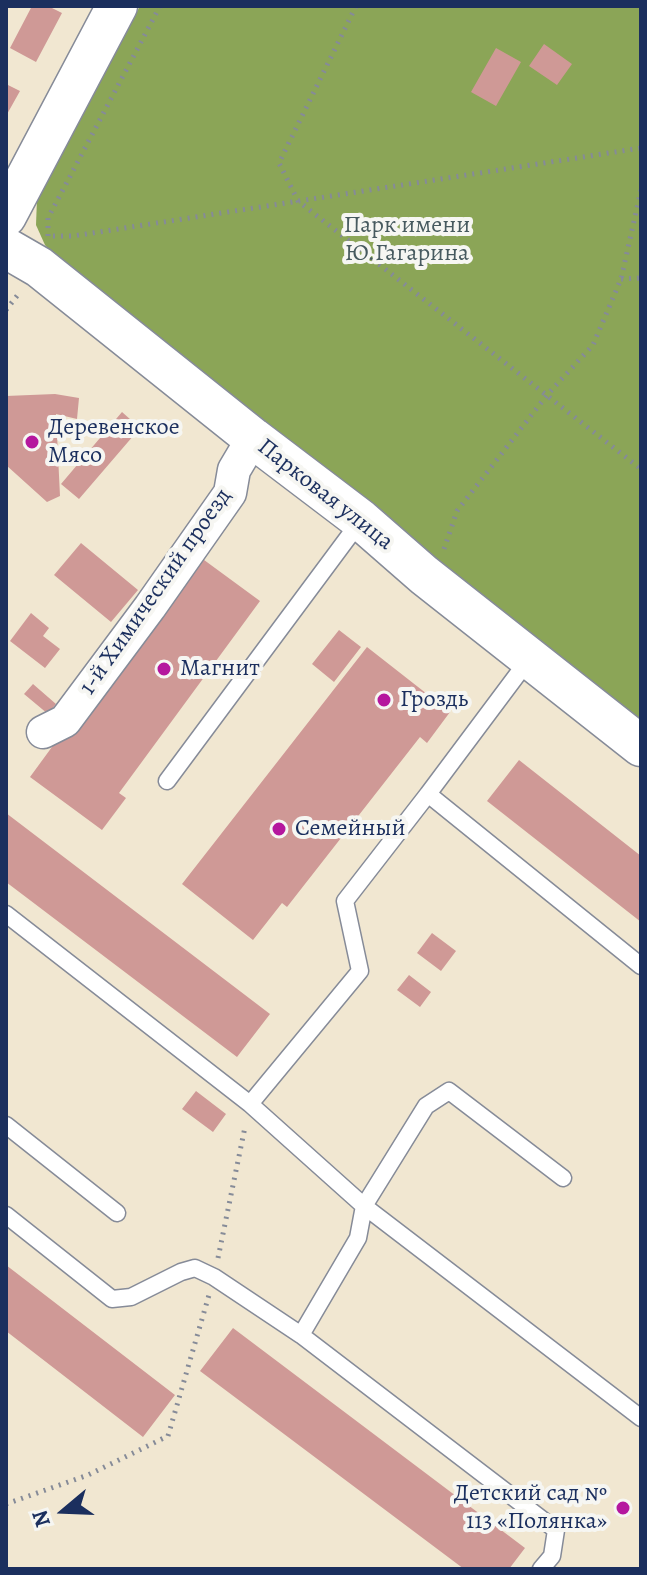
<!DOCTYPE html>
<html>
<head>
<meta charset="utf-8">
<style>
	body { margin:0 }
	#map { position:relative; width:647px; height:1575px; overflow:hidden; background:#f1e7d1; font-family:Alegreya,serif }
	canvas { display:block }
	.frame { position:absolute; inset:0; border:8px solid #1b2f5e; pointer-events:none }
	.north { position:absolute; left:24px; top:1471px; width:80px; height:80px; -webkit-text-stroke:6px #f6f6f2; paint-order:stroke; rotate:251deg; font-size:22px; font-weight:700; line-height:32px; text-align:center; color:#1b2f5e }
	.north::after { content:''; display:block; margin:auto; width:28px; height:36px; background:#1b2f5e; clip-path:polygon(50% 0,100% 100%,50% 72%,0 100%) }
</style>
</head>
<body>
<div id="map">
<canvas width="647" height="1575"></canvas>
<div class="frame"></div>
<div class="north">N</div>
</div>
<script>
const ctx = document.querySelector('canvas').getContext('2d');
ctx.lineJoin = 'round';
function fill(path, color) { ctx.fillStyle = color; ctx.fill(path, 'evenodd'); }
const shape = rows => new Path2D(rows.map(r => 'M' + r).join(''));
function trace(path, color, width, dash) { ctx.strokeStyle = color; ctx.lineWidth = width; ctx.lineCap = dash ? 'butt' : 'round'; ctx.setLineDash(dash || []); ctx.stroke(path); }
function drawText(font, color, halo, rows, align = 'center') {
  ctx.font = font + ' Alegreya,serif'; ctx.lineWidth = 8; ctx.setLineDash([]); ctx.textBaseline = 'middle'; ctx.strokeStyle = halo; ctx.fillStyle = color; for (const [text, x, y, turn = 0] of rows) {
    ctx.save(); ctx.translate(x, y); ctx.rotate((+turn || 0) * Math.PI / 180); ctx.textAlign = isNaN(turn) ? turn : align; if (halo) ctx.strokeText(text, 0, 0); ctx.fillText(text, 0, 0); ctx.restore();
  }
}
fill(shape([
	[140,6,641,6,641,723,61,265,45,245,36,225,37,199]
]), '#8ba557');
fill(shape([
	[32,6,48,6,62,13,36,62,10,48],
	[544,44,572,64,557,85,529,66],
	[496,48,521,62,496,106,471,92],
	[6,84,20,91,6,116],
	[55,394,79,398,77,419,56,414,60,496,47,502,6,465,6,396],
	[122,412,140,428,79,499,61,484],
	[81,543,138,590,111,622,54,575],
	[200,557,260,601,119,793,126,798,102,830,30,777,60,736,65,740],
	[31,613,49,628,43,636,60,649,45,668,10,641],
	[339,630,361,647,334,682,312,664],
	[367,647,450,712,427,743,420,737,287,907,282,903,253,940,182,884],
	[33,684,56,704,48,714,24,694],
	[519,760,641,856,641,922,487,801],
	[6,813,270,1014,237,1057,6,882],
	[432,933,456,951,441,971,417,953],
	[409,975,431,992,420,1007,397,990],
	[196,1091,226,1114,213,1132,182,1109],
	[6,1265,175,1395,143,1437,6,1331],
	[233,1328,525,1548,509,1569,464,1569,200,1371]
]), '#cf9996');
const service = shape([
	[529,659,428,794,641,966],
	[167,781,361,520],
	[428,794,345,901,360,971,250,1104,364,1206,641,1418],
	[6,914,250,1104],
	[6,1125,117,1213],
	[6,1215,112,1299,131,1297,181,1272,195,1268,214,1277,301,1335,556,1530,552,1556,541,1569],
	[301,1335,358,1238,364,1206,426,1106,449,1091,563,1178]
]);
const minor = shape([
	[43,732,65,721,150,607,230,493,234,470,253,438]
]);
const tertiary = shape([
	[6,216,117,6],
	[6,248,39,267,253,438,361,520,424,575,641,746]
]);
trace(service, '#868b98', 19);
trace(minor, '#868b98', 35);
trace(tertiary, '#868b98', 43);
trace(shape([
	[356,6,279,163,298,201,641,469],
	[48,236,48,218,160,6],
	[53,236,73,236,641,148],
	[621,279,641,278],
	[6,310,20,292],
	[444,549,457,511,547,395,593,345,621,279,641,190],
	[218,1258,245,1127],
	[6,1504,88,1475,168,1436,209,1295]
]), '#868b98', 5, [2, 6]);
trace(service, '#fff', 16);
trace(minor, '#fff', 32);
trace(tertiary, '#fff', 40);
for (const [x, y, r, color] of [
	[32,442,8,"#b5179e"],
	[164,669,8,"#b5179e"],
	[384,700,8,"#b5179e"],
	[279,829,8,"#b5179e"],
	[623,1508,8,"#b5179e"]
]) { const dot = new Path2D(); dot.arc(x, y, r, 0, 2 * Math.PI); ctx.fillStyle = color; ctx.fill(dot); trace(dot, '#f6f6f2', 3); }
drawText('24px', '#475a5f', '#f6f6f2', [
	["Парк имени",407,226],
	["Ю.Гагарина",407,254]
]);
drawText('24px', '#1b2f5e', '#f6f6f2', [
	["Деревенское",48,428],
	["Мясо",48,456],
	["Магнит",180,669],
	["Гроздь",400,700],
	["Семейный",295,829],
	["Детский сад №",607,1494,"right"],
	["113 «Полянка»",607,1522,"right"]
], 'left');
drawText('24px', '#1b2f5e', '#f6f6f2', [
	["Парковая улица",325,495,38],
	["1-й Химический проезд",156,592,-55]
]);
</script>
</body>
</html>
